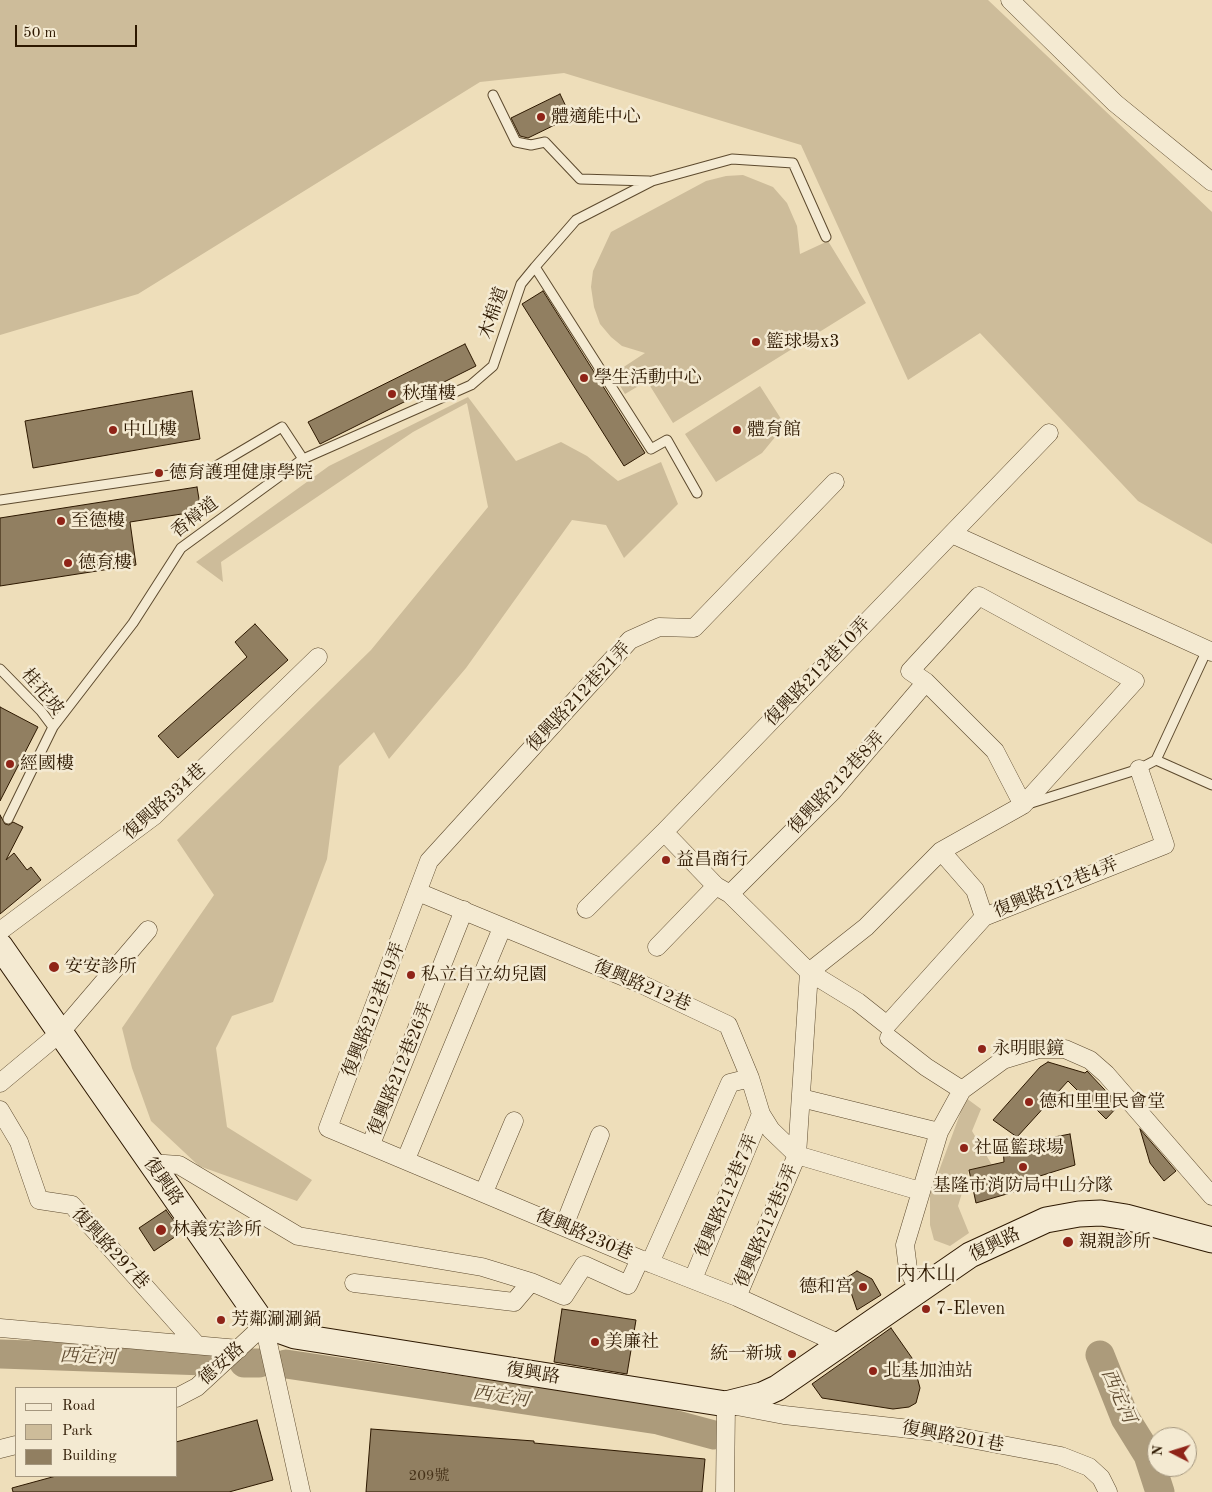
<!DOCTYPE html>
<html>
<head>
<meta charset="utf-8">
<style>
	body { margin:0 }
	#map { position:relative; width:1212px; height:1492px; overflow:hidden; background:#eedeba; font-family:"Old Standard TT",serif }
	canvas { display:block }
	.legend { position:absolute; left:15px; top:1387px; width:162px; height:90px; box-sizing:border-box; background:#f4ead2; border:1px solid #a4967e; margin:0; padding:6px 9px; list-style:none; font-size:15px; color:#2d1800 }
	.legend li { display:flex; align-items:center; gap:10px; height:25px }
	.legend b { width:25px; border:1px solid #a4967e }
	.north { position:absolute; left:1147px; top:1427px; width:50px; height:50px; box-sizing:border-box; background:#f4ead2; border:1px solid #a4967e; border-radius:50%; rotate:275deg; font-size:14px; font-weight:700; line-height:20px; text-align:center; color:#2d1800 }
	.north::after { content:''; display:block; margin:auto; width:18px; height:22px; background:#8f2418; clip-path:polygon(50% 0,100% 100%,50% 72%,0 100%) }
	.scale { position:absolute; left:15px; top:25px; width:122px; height:22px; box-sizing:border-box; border:2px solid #2d1800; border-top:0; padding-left:6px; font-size:15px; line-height:18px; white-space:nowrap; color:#2d1800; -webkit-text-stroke:4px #f4ead2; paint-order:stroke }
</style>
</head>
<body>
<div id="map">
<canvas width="1212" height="1492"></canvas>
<ul class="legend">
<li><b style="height:6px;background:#f4ead2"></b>Road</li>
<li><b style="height:14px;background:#cdbc9a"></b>Park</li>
<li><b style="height:14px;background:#917f61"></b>Building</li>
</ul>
<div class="north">N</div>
<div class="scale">50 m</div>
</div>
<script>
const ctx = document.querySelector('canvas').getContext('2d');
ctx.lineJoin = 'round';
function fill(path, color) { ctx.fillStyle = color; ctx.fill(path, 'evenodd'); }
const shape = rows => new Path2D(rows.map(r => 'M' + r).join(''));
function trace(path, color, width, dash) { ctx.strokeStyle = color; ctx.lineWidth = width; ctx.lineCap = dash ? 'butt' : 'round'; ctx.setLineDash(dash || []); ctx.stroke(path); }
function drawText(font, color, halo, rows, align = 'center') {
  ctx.font = font + ' "Old Standard TT","Noto Serif TC",serif'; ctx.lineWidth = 5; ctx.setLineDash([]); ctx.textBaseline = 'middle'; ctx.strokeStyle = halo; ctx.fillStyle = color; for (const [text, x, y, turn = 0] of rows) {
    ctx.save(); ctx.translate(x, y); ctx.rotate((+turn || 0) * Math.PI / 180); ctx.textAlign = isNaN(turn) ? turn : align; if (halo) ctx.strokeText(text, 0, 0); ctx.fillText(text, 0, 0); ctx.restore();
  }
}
fill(shape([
	[0,0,988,0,1212,212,1212,544,1138,501,980,333,908,380,801,145,564,73,480,82,138,294,0,335],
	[743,175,773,187,787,203,797,226,800,254,828,241,866,303,673,423,647,381,625,394,613,374,645,353,622,346,611,337,600,324,594,307,591,287,593,271,611,232,706,181,726,176],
	[760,386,785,425,762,453,716,482,685,434],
	[468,397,516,461,561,442,587,456,618,481,661,462,678,504,624,558,606,525,572,520,466,668,389,759,374,732,339,766,327,859,273,1002,232,1016,216,1048,227,1127,312,1180,297,1201,199,1166,151,1121,132,1068,122,1028,214,895,177,840,371,650,488,507,467,403,413,432,221,562,223,582,196,562,329,466],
	[966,1098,981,1109,972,1131,992,1165,969,1170,958,1206,969,1233,950,1246,934,1240,930,1225,930,1195]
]), '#cdbc9a');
trace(shape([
	[0,1354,206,1361],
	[1100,1355,1125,1418,1148,1455,1160,1492],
	[244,1363,259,1363],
	[286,1364,658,1420,714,1435]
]), '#ac9b7b', 29);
const building = shape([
	[560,94,571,117,528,138,520,136,511,118,560,94],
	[543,291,645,453,624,466,522,304,543,291],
	[465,344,476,366,320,444,308,422,465,344],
	[192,391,200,439,33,468,25,421,192,391],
	[197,487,201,511,130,522,136,565,0,586,0,518,197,487],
	[255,624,288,660,178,758,158,736,247,657,235,642,255,624],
	[0,707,38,727,0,801,0,707],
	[0,815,5,824,9,825,13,822,23,827,6,860,14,853,27,870,31,867,41,880,0,914,0,815],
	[1048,1062,1085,1073,1087,1071,1119,1105,1106,1119,1068,1081,1017,1137,993,1120,1040,1067,1048,1062],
	[1140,1129,1176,1171,1164,1181,1150,1163,1140,1129],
	[1070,1134,1075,1165,1024,1181,1017,1191,976,1203,969,1170,1004,1162,1003,1147,1070,1134],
	[166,1210,182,1232,154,1251,139,1228,166,1210],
	[857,1271,872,1279,881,1295,857,1310,846,1278,857,1271],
	[562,1309,636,1320,627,1374,554,1362,562,1309],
	[891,1328,912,1358,920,1388,916,1403,909,1407,893,1409,822,1398,812,1384,891,1328],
	[257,1420,273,1480,229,1492,13,1492,12,1488,56,1476,176,1476,176,1442,257,1420],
	[371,1429,534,1441,534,1443,705,1459,702,1492,366,1492,371,1429]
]);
fill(building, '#917f61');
trace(building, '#2d1800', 1);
const lane = shape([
	[493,95,516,142,531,145,545,142,580,179,649,181],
	[535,267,576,220,652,181,732,159,793,163,826,237],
	[303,459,471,385,493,366,521,284,535,267,651,449,667,440,697,493],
	[0,500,211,469,282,427,303,459,181,548,133,623,53,727],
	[0,669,41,711,53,727,8,819],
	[1156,760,1207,650],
	[1028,804,1139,769,1156,760,1212,785]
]);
const street = shape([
	[1010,0,1115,103,1212,182],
	[835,482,694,628,659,627,630,640,429,861,328,1128,640,1259,737,1297,840,1344],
	[952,534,1212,652],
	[664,832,716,886,730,894,809,972,858,1002,887,1025,984,917,1165,845,1139,769],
	[941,851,975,890,984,917],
	[418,892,641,984,728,1025,750,1078,761,1114,771,1130,797,1155,920,1191],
	[730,894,832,792,926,682,910,671,979,596,1135,681,1023,805],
	[586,909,664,832,1049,433],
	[0,931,154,816,318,657],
	[657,947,716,886],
	[809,972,866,927,941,851,1023,805,995,751,926,682],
	[889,1038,926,1067,962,1090],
	[0,1083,60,1033,148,930],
	[801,1098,939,1132],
	[0,1110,19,1142,39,1200,72,1205,196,1344],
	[371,1144,464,910],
	[406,1159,502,928],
	[150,1163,179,1165,298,1236,482,1267,531,1282,564,1296,584,1265,628,1285,640,1259],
	[484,1192,514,1121],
	[564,1226,600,1135],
	[650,1263,730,1083,750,1078],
	[693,1279,761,1114],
	[354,1283,514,1302,531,1282],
	[919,1291,908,1269,905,1245,939,1132,962,1090,1003,1060,1039,1049,1065,1049,1090,1060,1106,1074,1212,1196],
	[737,1297,797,1155,809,972],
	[264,1325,301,1492],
	[0,1328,239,1349],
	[176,1398,197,1387,264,1325],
	[0,1449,16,1445],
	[725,1492,726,1404,784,1415,928,1431,1061,1456,1089,1467,1101,1478,1108,1492]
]);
const secondary = shape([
	[0,946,264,1325,295,1336,726,1404,762,1395,777,1388,970,1255,1046,1220,1079,1214,1101,1213,1126,1217,1212,1240]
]);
trace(lane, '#5d4a2e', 11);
trace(street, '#5d4a2e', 19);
trace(secondary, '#2d1800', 27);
trace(lane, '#f4ead2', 9);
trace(street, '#f4ead2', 18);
trace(secondary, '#f4ead2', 25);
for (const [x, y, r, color] of [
	[541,117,5,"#8f2418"],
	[756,342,5,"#8f2418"],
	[584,378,5,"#8f2418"],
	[392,394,5,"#8f2418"],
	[113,430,5,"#8f2418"],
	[737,430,5,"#8f2418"],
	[159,473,5,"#8f2418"],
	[61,521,5,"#8f2418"],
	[68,563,5,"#8f2418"],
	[10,764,5,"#8f2418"],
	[666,860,5,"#8f2418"],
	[54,967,6,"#8f2418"],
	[411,975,5,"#8f2418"],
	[982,1049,5,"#8f2418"],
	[1029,1102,5,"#8f2418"],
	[964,1148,5,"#8f2418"],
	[1023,1167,5,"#8f2418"],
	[161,1230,6,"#8f2418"],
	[1068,1242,6,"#8f2418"],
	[863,1287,5,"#8f2418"],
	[926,1309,5,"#8f2418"],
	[221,1320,5,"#8f2418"],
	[595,1342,5,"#8f2418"],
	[792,1354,5,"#8f2418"],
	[873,1371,5,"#8f2418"]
]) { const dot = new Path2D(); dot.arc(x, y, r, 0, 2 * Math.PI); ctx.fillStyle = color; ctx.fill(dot); trace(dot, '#f4ead2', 2); }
drawText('15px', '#463218', null, [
	["209號",429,1476]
]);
drawText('18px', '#2d1800', '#f4ead2', [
	["體適能中心",551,117],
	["籃球場x3",766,342],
	["學生活動中心",594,378],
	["秋瑾樓",402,394],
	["中山樓",123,430],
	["體育館",747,430],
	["德育護理健康學院",169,473],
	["至德樓",71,521],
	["德育樓",78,563],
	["經國樓",20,764],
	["益昌商行",676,860],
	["安安診所",65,967],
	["私立自立幼兒園",421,975],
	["永明眼鏡",992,1049],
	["德和里里民會堂",1039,1102],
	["社區籃球場",974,1148],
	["基隆市消防局中山分隊",1023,1186,"center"],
	["林義宏診所",172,1230],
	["親親診所",1079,1242],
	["德和宮",853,1287,"right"],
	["7-Eleven",936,1309],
	["芳鄰涮涮鍋",231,1320],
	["美廉社",605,1342],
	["統一新城",782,1354,"right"],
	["北基加油站",883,1371]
], 'left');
drawText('18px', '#2d1800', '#f4ead2', [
	["木棉道",494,313,-71],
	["香樟道",195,518,-38],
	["復興路212巷10弄",818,672,-46],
	["桂花坡",42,692,50],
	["復興路212巷21弄",579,697,-47],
	["復興路212巷8弄",837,783,-47],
	["復興路334巷",165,802,-42],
	["復興路212巷4弄",1056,888,-22],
	["復興路212巷",642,986,23],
	["復興路212巷19弄",374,1010,-69],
	["復興路212巷26弄",401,1069,-68],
	["復興路",163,1182,55],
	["復興路212巷7弄",727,1196,-67],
	["復興路212巷5弄",767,1226,-67],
	["復興路230巷",584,1235,23],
	["復興路",995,1245,-26],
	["復興路297巷",110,1249,47],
	["德安路",222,1364,-42],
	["復興路",533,1374,9],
	["復興路201巷",953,1437,10]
]);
drawText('italic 19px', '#604c31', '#f4ead2', [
	["西定河",88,1357,2],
	["西定河",1118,1396,66],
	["西定河",501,1397,8]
]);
drawText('20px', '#2d1800', '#f4ead2', [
	["內木山",926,1275]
]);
</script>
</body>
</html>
